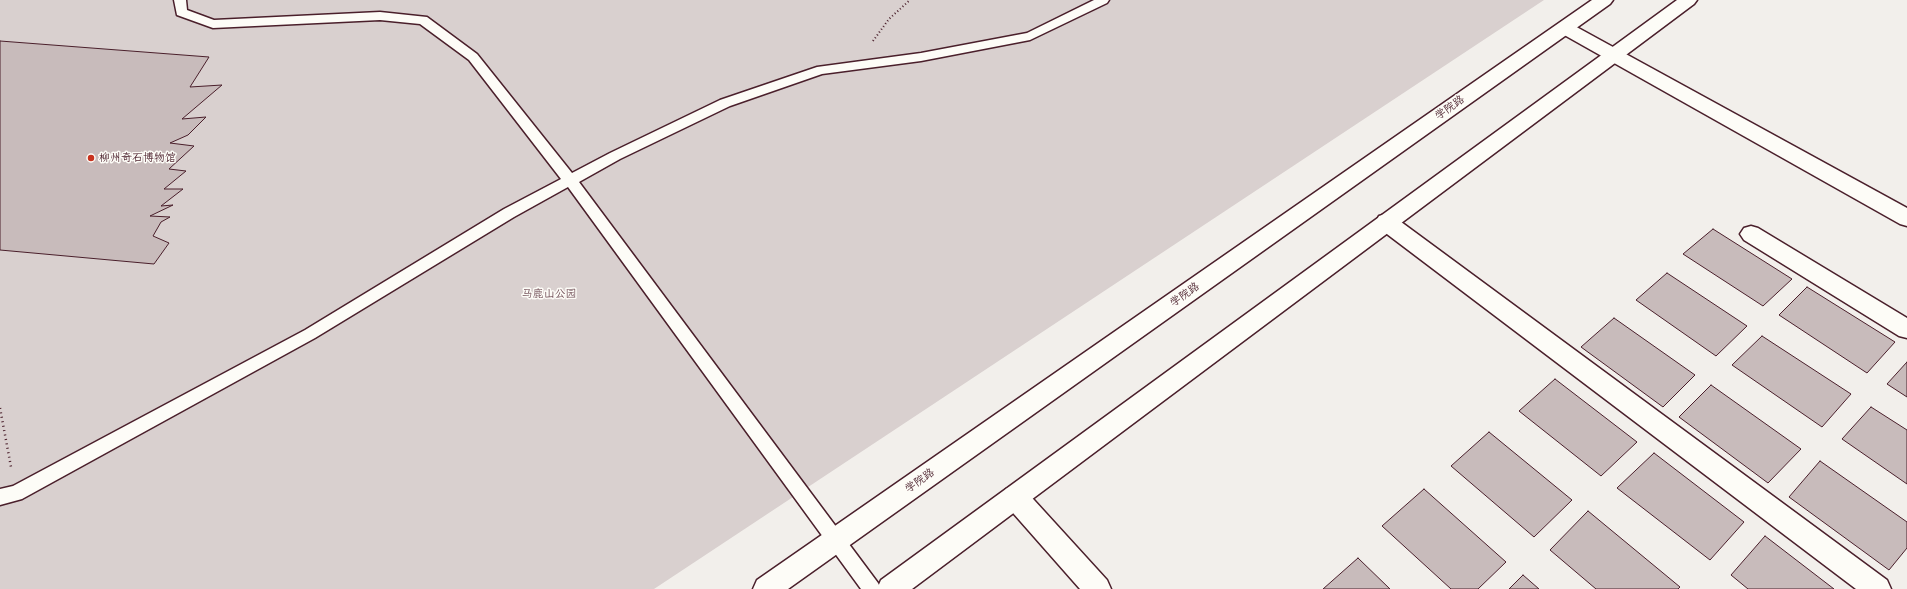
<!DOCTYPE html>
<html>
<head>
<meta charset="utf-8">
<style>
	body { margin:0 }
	canvas { display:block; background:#f2efeb }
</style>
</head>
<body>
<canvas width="1907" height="589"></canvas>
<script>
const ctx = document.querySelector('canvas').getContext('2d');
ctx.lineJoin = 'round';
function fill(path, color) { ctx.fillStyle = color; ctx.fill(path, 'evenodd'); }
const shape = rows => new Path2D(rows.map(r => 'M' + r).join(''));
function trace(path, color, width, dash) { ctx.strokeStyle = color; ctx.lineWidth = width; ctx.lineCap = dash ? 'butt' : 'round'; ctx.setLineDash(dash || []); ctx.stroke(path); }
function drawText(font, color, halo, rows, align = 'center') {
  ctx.font = font + ' Sriracha,"LXGW WenKai TC",sans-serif'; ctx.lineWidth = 3; ctx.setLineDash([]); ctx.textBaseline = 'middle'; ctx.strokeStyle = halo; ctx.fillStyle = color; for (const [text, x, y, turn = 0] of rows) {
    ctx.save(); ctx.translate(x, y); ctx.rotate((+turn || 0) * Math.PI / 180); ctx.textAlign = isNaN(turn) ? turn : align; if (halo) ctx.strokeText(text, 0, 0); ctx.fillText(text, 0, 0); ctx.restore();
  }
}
fill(shape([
	[0,0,1544,0,654,589,0,589]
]), '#d9d0cf');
const building = shape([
	[0,41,209,57,190,87,222,85,182,119,206,117,188,135,170,143,194,146,169,169,186,171,164,189,183,189,161,206,173,205,150,216,170,217,161,222,153,236,169,243,154,264,0,250,0,41],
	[1713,229,1792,279,1763,306,1683,254,1713,229],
	[1667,273,1747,326,1716,356,1636,300,1667,273],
	[1807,287,1895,342,1867,373,1779,315,1807,287],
	[1614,318,1695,375,1663,407,1581,347,1614,318],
	[1762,336,1851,394,1822,427,1732,365,1762,336],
	[1907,362,1907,397,1887,384,1907,362],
	[1555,379,1637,442,1601,476,1519,411,1555,379],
	[1711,385,1801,449,1768,483,1679,417,1711,385],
	[1871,407,1907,430,1907,484,1842,439,1871,407],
	[1489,432,1572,500,1534,537,1451,466,1489,432],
	[1654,453,1744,522,1710,560,1617,488,1654,453],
	[1820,461,1907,522,1907,548,1889,570,1789,497,1820,461],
	[1424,489,1506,562,1478,589,1451,589,1382,526,1424,489],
	[1588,511,1680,587,1678,589,1596,589,1550,550,1588,511],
	[1765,536,1834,589,1748,589,1731,575,1765,536],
	[1358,558,1390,589,1323,589,1358,558],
	[1523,575,1539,589,1509,589,1523,575]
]);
fill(building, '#c8bbbb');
trace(building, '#4a1f2b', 1);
const service = shape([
	[174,0,186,0,187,10,214,20,380,12,427,17,477,54,572,173,610,153,720,100,817,67,921,53,1027,33,1094,0,1109,0,1107,3,1030,40,921,61,822,74,730,106,620,159,579,182,878,583,881,589,861,589,568,187,514,217,315,338,22,499,0,505,0,489,13,486,305,330,504,209,561,179,469,60,420,24,380,20,213,28,177,15,174,0]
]);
const minor = shape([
	[1386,214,1393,216,1887,580,1891,589,1856,589,1379,228,1376,222,1379,216,1386,214],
	[1751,226,1758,228,1907,318,1907,338,1899,336,1744,240,1740,234,1744,228,1751,226],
	[1015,485,1024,489,1107,580,1111,589,1080,589,1006,505,1002,497,1006,489,1015,485]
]);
const tertiary = shape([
	[1565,22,1571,24,1907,208,1907,226,1900,224,1559,32,1556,28,1559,24,1565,22]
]);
const secondary = shape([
	[1592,0,1613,0,1610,4,788,589,753,589,757,580,1592,0],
	[1677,0,1697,0,1694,4,912,589,877,589,881,580,1677,0]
]);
trace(service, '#4a1f2b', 3);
trace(minor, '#4a1f2b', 3);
trace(tertiary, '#4a1f2b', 3);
trace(secondary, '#4a1f2b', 3);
trace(shape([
	[873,41,889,19,910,0]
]), '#4a1f2b', 2, [1, 2.5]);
trace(shape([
	[0,408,11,467]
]), '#4a1f2b', 2.5, [1, 3.5]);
fill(service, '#fdfcf7');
fill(minor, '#fdfcf7');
fill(tertiary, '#fdfcf7');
fill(secondary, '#fdfcf7');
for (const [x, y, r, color] of [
	[91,158,4,"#c8321e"]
]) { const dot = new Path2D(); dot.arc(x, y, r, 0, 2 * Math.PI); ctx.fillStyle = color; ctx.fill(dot); trace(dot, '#fdfcf7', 1.5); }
drawText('11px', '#4a1f2b', '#fdfcf7', [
	["学院路",1450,108,-35],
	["学院路",1185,295,-35],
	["学院路",920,481,-35]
]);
drawText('11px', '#4a1f2b', '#fdfcf7', [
	["柳州奇石博物馆",99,158]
], 'left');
drawText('11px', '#6e4b54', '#fdfcf7', [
	["马鹿山公园",549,294]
]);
</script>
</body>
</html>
